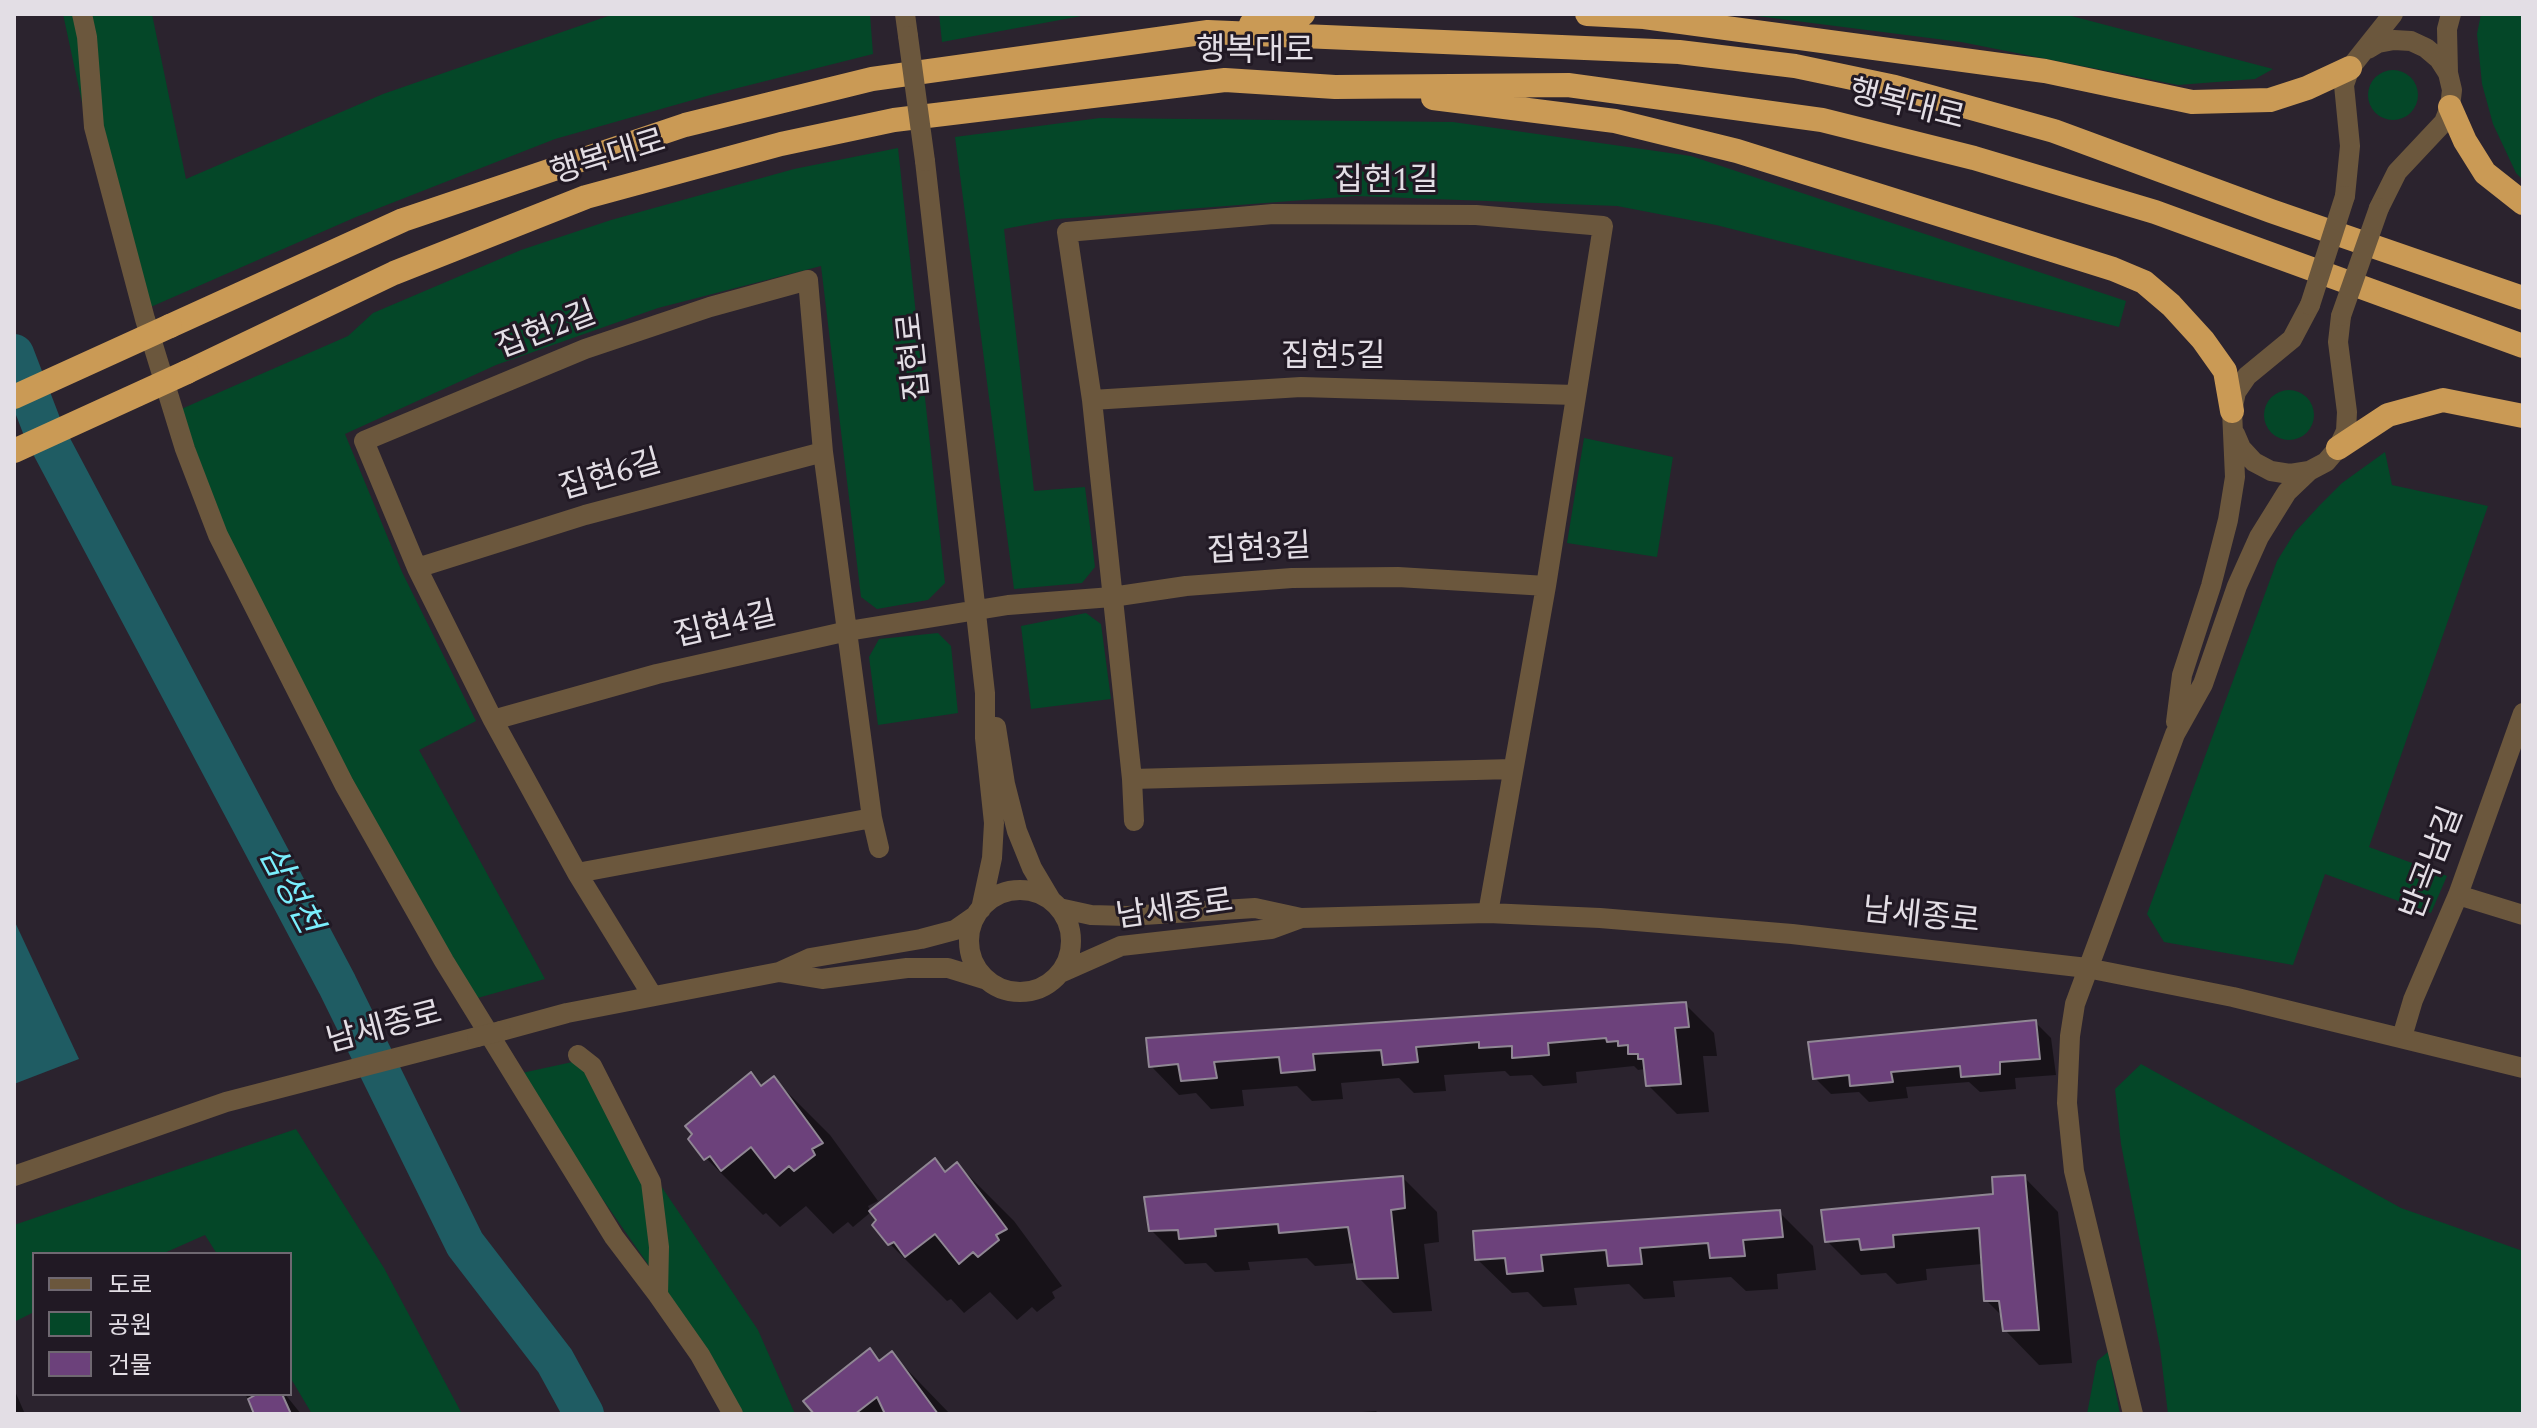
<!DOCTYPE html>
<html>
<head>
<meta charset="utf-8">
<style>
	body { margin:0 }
	#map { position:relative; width:2537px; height:1428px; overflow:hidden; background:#2b232e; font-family:Spectral,"Noto Sans KR",serif }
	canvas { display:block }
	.frame { position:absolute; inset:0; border:16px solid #e3dee5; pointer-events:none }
	.legend { position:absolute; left:32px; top:1252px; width:260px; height:144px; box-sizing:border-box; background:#211924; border:2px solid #6f6871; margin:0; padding:10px 14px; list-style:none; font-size:24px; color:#e3dee5 }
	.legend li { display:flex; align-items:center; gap:16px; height:40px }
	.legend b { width:40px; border:2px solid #6f6871 }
</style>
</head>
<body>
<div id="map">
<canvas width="2537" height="1428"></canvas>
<div class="frame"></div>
<ul class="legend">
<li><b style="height:10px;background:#6b573d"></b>도로</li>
<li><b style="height:22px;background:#044728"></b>공원</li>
<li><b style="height:22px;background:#6c417b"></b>건물</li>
</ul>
</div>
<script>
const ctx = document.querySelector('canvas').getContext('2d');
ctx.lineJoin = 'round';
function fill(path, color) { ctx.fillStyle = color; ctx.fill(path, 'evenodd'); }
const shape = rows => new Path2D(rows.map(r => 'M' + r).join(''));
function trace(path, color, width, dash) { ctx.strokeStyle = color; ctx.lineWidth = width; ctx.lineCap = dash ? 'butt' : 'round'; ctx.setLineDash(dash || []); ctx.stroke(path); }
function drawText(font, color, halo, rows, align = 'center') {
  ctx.font = font + ' Spectral,"Noto Sans KR",serif'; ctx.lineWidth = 6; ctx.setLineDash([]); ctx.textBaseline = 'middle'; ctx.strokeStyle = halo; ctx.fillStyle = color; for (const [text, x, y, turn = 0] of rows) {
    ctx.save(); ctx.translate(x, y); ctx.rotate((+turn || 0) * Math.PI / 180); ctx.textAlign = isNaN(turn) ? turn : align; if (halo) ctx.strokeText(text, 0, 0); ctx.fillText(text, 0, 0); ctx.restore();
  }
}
fill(shape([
	[63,14,152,14,186,179,383,94,614,14,870,14,873,54,714,94,555,139,356,217,137,313,100,186],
	[939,14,1092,14,942,42],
	[1741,14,2064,14,2273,69,2255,79,2178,85,1961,42],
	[2481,14,2523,14,2523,180,2516,173,2493,124,2482,84,2477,34],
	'2368 95a25 25 0 1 1 50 0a25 25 0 1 1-50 0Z',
	[1100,118,1453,122,1691,156,2126,301,2119,327,1716,225,1617,206,1356,196,1057,219,1004,229,1034,491,1085,487,1095,567,1082,583,1014,589,955,137],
	[898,148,945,583,928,600,877,609,861,597,821,266,658,308,496,365,345,434,402,572,476,721,419,750,545,979,474,999,392,867,216,514,179,410,348,336,373,313,521,250,611,220,794,169],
	'2264 415a25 25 0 1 1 50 0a25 25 0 1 1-50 0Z',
	[1584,438,1673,457,1657,557,1567,543],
	[2385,452,2392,485,2488,506,2369,847,2447,876,2431,913,2325,874,2293,965,2164,942,2147,914,2277,561,2295,532,2319,506,2342,483],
	[1086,613,1101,624,1111,699,1031,709,1021,626],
	[938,633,951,646,958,713,878,725,869,657,879,639],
	[577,1061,758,1330,795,1414,738,1414,677,1306,599,1194,508,1076],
	[2141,1064,2401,1208,2523,1251,2523,1414,2168,1414,2160,1348,2121,1144,2115,1089],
	[296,1129,384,1268,462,1414,312,1414,290,1377,290,1254,217,1254,205,1235,162,1254,34,1254,34,1312,14,1322,14,1225],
	[2108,1352,2120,1414,2087,1414,2097,1361]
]), '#044728');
fill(shape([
	[14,920,79,1059,14,1084]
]), '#1f5c63');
fill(shape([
	[1685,1004,1714,1033,1717,1056,1703,1056,1709,1112,1677,1114,1648,1085,1645,1069,1638,1070,1634,1066,1576,1072,1577,1083,1543,1086,1532,1075,1510,1076,1505,1071,1444,1075,1446,1091,1414,1093,1399,1078,1341,1083,1343,1099,1312,1101,1297,1086,1242,1090,1244,1106,1211,1109,1196,1093,1179,1095,1151,1066],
	[2035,1022,2051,1038,2056,1075,2015,1078,2016,1089,1980,1092,1969,1082,1906,1087,1908,1098,1869,1102,1859,1092,1831,1094,1815,1078],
	[751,1075,763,1087,773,1078,830,1135,878,1201,868,1206,871,1212,853,1227,848,1222,833,1234,806,1206,780,1227,766,1213,763,1215,706,1158],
	[935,1161,947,1173,957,1164,1014,1221,1062,1286,1052,1292,1055,1298,1037,1312,1032,1307,1017,1320,990,1292,964,1313,951,1299,947,1301,890,1244],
	[2024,1177,2058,1212,2072,1363,2039,1365,2005,1330,2003,1317,1986,1300,1982,1264,1926,1269,1927,1280,1897,1284,1886,1273,1861,1275,1827,1241,1995,1196],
	[1403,1178,1437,1212,1439,1242,1424,1244,1432,1311,1393,1313,1359,1278,1356,1263,1315,1266,1307,1258,1248,1262,1250,1270,1215,1272,1206,1263,1185,1264,1151,1230],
	[1779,1212,1813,1246,1816,1270,1777,1274,1778,1289,1746,1291,1731,1277,1673,1281,1675,1297,1644,1299,1629,1284,1574,1288,1577,1305,1543,1307,1528,1292,1512,1293,1477,1259],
	[870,1351,881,1362,892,1354,950,1414,809,1414],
	[14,1389,25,1414,14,1414],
	[245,1394,285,1394,301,1414,257,1414],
	[1376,1411,1379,1414,1335,1414]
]), '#0007');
trace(shape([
	[14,354,44,432,337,984,465,1244,555,1361,584,1414]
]), '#1f5c63', 40);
const building = shape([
	[1686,1002,1689,1027,1675,1028,1681,1084,1646,1086,1643,1059,1638,1059,1638,1054,1628,1054,1628,1045,1618,1046,1618,1041,1607,1042,1606,1038,1548,1043,1549,1055,1512,1058,1512,1046,1479,1048,1479,1042,1416,1047,1418,1062,1383,1065,1381,1050,1313,1054,1315,1070,1281,1073,1279,1057,1214,1062,1217,1078,1181,1081,1178,1064,1149,1067,1146,1038,1686,1002],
	[2036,1020,2040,1059,2000,1062,2000,1074,1961,1077,1960,1066,1891,1072,1893,1082,1850,1086,1849,1075,1813,1079,1808,1042,2036,1020],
	[751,1072,761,1086,774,1076,823,1143,812,1149,815,1155,794,1171,789,1166,775,1178,751,1147,721,1171,710,1156,704,1160,688,1139,692,1134,685,1126,751,1072],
	[935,1158,945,1172,957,1162,1007,1229,996,1235,999,1240,978,1257,973,1252,959,1264,935,1234,905,1257,894,1242,888,1245,872,1225,876,1220,869,1211,935,1158],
	[2025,1175,2039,1330,2003,1331,1999,1301,1984,1301,1979,1228,1893,1235,1894,1247,1861,1250,1859,1239,1825,1242,1821,1210,1993,1194,1992,1177,2025,1175],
	[1403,1176,1405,1208,1391,1210,1398,1278,1357,1279,1348,1227,1279,1233,1278,1224,1215,1229,1216,1236,1179,1239,1178,1230,1149,1231,1144,1197,1403,1176],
	[1780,1210,1783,1237,1743,1240,1745,1256,1710,1258,1708,1243,1640,1248,1642,1264,1608,1266,1606,1250,1541,1255,1543,1271,1507,1274,1505,1258,1475,1260,1473,1231,1780,1210],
	[870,1348,879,1361,892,1351,938,1414,885,1414,877,1397,855,1414,814,1414,803,1401,870,1348],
	[257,1394,282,1394,291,1414,254,1414,248,1399,257,1394]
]);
fill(building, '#6c417b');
trace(building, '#908794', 2);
trace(shape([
	[82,14,87,37,94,127,145,319,185,449,218,535,344,784,444,961,614,1237,658,1295],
	[905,14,908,36],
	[2368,49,2378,43,2394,40,2411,41,2426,48,2439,59,2448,73],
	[925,161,985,693,985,738,994,823,992,858,981,909],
	[2345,196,2350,146,2344,85,2350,68,2393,14],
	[2379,208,2397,172,2444,122,2450,107,2452,90,2448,73,2447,29,2451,14],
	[1092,400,1301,387,1575,395],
	[2235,434,2241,448,2254,462,2271,471,2290,474,2309,471],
	[417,568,585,515,823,452],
	[493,720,657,674,848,631,1008,605,1112,597,1186,586,1292,578,1398,577,1546,586],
	[2176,722,2182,675,2211,586,2228,520,2235,477,2232,411,2236,392,2247,376,2292,339,2310,305],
	[996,727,1005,784,1017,831,1032,868,1051,900],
	[1132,779,1513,769],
	[1134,821,1132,779,1092,400,1067,232,1273,214,1476,215,1603,226,1546,586,1488,913],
	[577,873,872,818],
	'969 941a51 51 0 1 1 102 0a51 51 0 1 1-102 0Z',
	[2458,895,2523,915],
	[1059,908,1091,915,1127,916,1255,908,1301,918,1271,929,1121,946,1060,973],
	[1301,918,1488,913,1600,918,1792,934,2087,968,2233,997,2523,1068],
	[779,972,822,979,907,968,948,968,987,980],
	[652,995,577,873,493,720,417,568,364,441,585,349,710,307,808,280,823,452,872,818,879,848],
	[501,1031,567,1013,779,972,810,958,921,939,955,930,975,916],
	[2402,1037,2413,1000,2458,895,2523,713],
	[578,1055,592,1066,651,1182,659,1247,658,1295,700,1355,733,1414],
	[14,1176,226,1102,477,1037],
	[2133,1414,2074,1171,2067,1103,2070,1036,2075,1004,2175,734,2203,684,2237,586,2259,537,2287,492,2309,471,2326,462,2338,448,2346,431,2347,412,2338,342,2341,316]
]), '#6b573d', 20);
trace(shape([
	[1587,14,1644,17,2045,71,2192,102,2270,100,2307,88,2350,68],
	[1251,24,1303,14],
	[1433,98,1615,121,1737,151,2113,269,2144,282,2171,305,2203,340,2225,371,2232,411],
	[2450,107,2465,141,2485,173,2523,203],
	[170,326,403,220,685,125,872,79,1208,32,1679,52,1795,66,1895,87,2054,131,2271,211,2523,298],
	[187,372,394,273,586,197,781,144,894,120,1225,80,1335,87,1568,85,1822,120,1974,158,2155,212,2523,346],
	[2338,448,2388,415,2443,400,2523,416]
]), '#ca9a55', 24);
trace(shape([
	[908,36,925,161],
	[2310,305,2345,196],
	[2341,316,2379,208],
	[477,1037,501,1031]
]), '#6b573d', 20);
trace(shape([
	[14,397,170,326],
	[14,451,187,372]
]), '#ca9a55', 24);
drawText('32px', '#e3dee5', '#211924', [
	["행복대로",1255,54],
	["행복대로",1906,108,14],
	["행복대로",609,160,-17],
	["집현1길",1386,184],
	["집현2길",547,333,-21],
	["집현로",917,356,-96],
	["집현5길",1333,360],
	["집현6길",611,478,-16],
	["집현3길",1259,552,-3],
	["집현4길",726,628,-13],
	["반곡남길",2435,864,-69],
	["남세종로",1175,912,-8],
	["남세종로",1921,919,6],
	["남세종로",385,1030,-15]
]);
drawText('italic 34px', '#7aeefd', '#211924', [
	["삼성천",287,891,62]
]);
</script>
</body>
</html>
